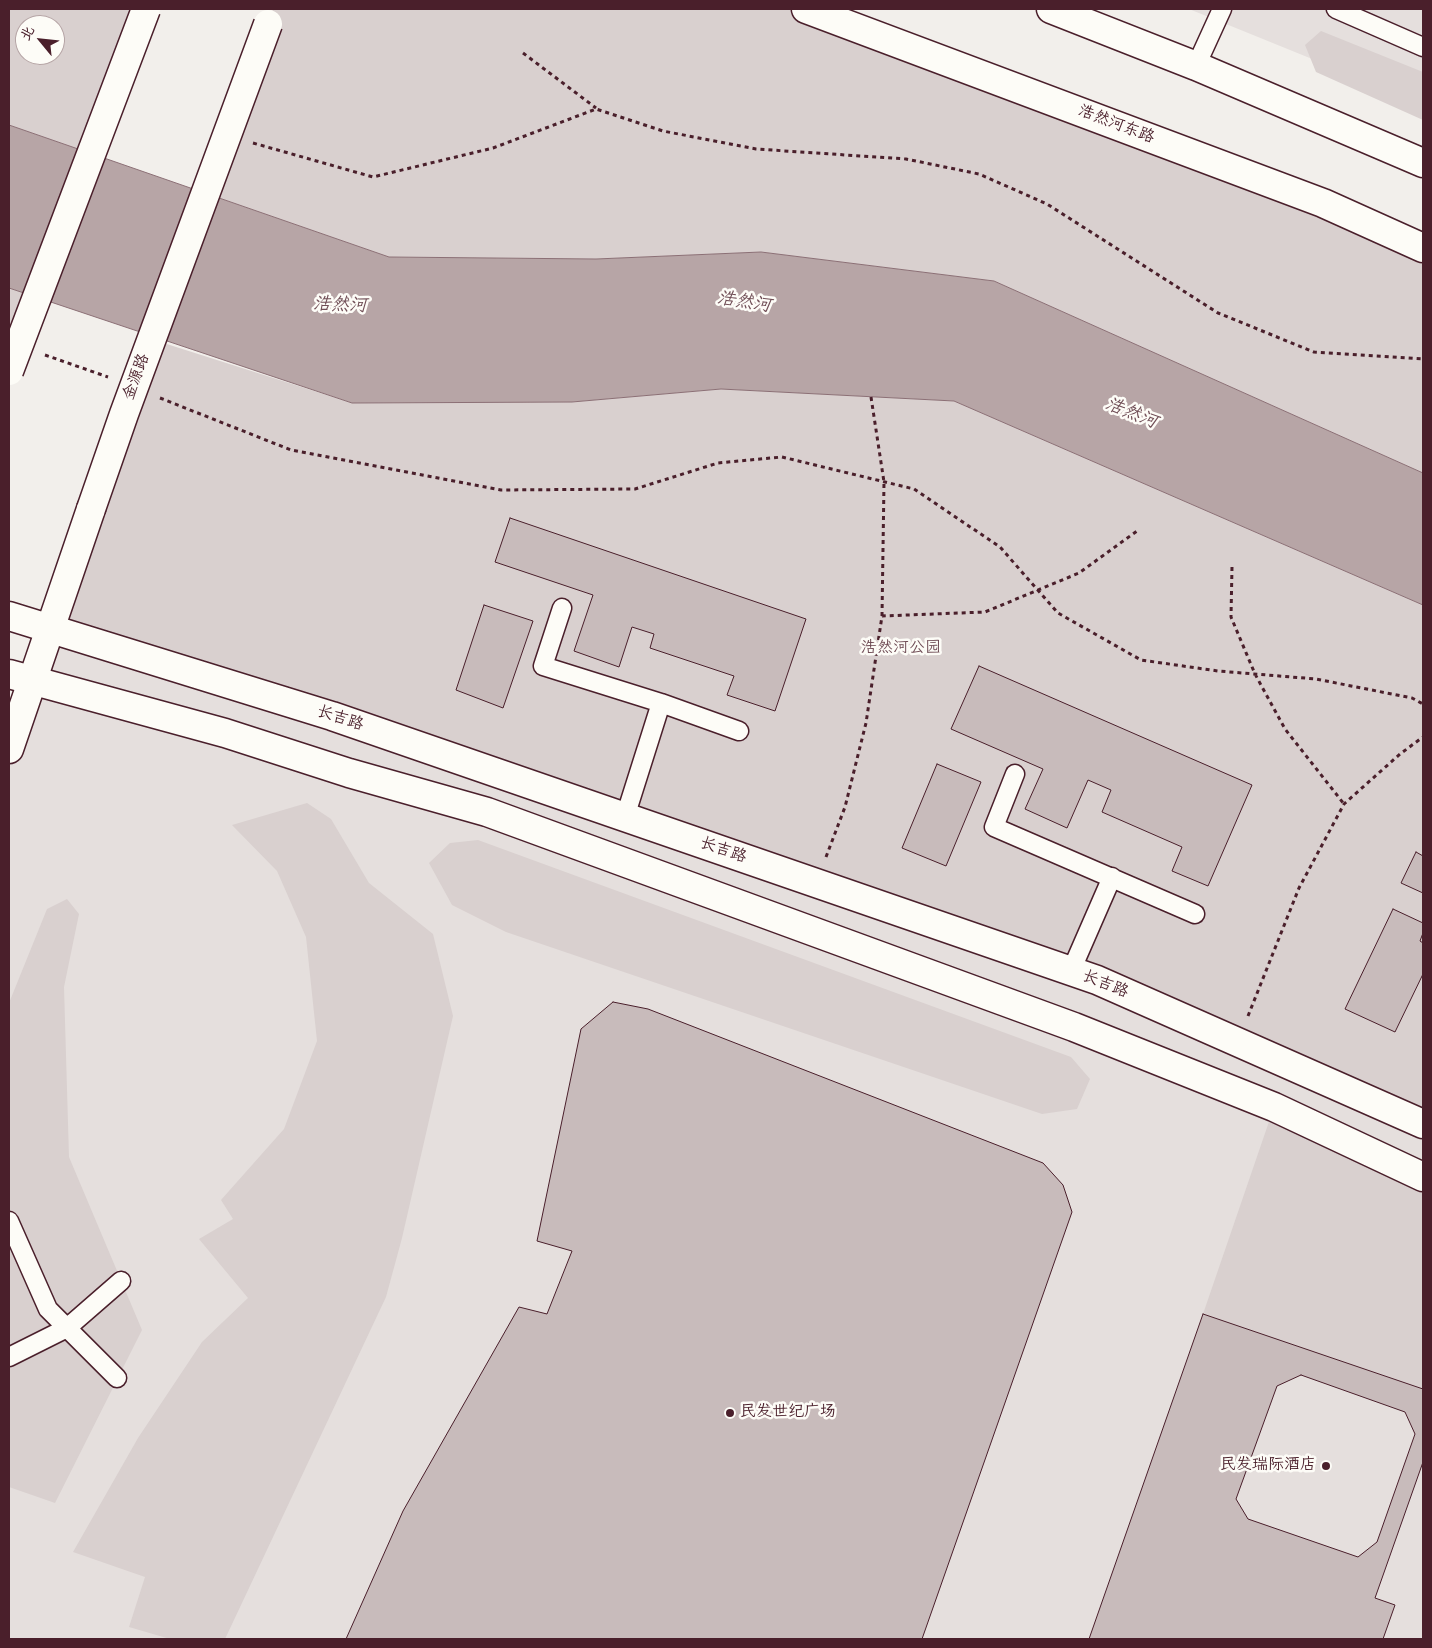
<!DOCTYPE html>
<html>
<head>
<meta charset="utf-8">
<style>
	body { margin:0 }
	#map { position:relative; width:1432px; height:1648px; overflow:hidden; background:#f2efeb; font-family:Mynerve,"LXGW WenKai TC",sans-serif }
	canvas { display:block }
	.frame { position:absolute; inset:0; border:10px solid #4a1f2b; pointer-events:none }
	.north { position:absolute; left:15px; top:15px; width:50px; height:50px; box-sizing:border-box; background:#fdfcf7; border:1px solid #b5a4a5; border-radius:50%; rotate:298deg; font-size:14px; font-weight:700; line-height:20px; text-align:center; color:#4a1f2b }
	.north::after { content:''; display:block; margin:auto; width:18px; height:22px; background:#4a1f2b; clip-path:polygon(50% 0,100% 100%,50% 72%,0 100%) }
</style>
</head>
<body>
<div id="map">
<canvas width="1432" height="1648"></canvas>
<div class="frame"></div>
<div class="north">北</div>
</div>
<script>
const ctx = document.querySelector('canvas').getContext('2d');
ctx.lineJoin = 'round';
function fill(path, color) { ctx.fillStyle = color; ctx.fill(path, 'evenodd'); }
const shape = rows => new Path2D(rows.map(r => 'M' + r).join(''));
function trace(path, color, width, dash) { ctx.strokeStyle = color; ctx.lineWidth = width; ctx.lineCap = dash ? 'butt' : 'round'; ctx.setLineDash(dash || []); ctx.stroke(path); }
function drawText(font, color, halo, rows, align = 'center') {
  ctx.font = font + ' Mynerve,"LXGW WenKai TC",sans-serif'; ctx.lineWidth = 5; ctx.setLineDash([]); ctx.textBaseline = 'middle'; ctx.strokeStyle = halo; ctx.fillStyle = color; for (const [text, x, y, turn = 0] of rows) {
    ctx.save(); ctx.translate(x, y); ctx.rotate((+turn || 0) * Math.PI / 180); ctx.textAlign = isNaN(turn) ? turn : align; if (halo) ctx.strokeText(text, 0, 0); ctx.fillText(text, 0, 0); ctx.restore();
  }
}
fill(shape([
	[1189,9,1423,9,1423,104],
	[50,629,1097,980,1423,1124,1423,1639,9,1639,9,748]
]), '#e5dfdd');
fill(shape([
	[9,9,146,9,92,154,9,125],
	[25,25,55,25,55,55,25,55],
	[273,9,806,9,1423,248,1423,473,994,281,761,252,596,259,389,257,205,193],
	[1321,31,1423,72,1423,120,1316,72,1305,45],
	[9,288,36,297,9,371],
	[151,339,352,403,572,402,721,389,954,401,1423,605,1423,1124,1097,980,50,629],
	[307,803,331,819,369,883,433,934,453,1016,402,1238,386,1297,225,1639,170,1639,129,1627,145,1577,73,1552,138,1438,202,1342,248,1298,199,1239,233,1219,221,1200,284,1129,317,1041,306,937,277,871,232,825],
	[478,840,1071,1057,1090,1079,1077,1109,1042,1114,506,932,452,905,429,863,450,843],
	[67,899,79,914,64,987,69,1157,142,1330,55,1503,9,1487,9,1003,47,909],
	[1274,1107,1423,1177,1423,1389,1203,1314]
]), '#d9d0cf');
const water = shape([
	[9,125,389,257,596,259,761,252,994,281,1423,473,1423,605,954,401,721,389,572,402,352,403,9,288,9,125]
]);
fill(water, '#b7a5a6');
trace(water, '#8b6f75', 1);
const building = shape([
	[510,518,806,619,775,711,727,695,734,676,650,648,654,634,632,627,619,667,574,651,593,595,495,562,510,518],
	[484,605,533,621,503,708,456,690,484,605],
	[979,666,1252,785,1208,886,1172,871,1182,847,1102,812,1111,790,1088,780,1067,828,1025,809,1043,769,951,729,979,666],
	[937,764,981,782,946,866,902,848,937,764],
	[1416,852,1423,856,1423,893,1401,883,1416,852],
	[1393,909,1423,923,1423,933,1420,941,1423,943,1423,974,1395,1032,1345,1009,1393,909],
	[613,1002,648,1009,1043,1163,1063,1185,1072,1212,922,1639,346,1639,403,1511,519,1307,547,1314,572,1251,537,1241,581,1029,613,1002],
	[1203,1314,1423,1389,1423,1462,1375,1598,1395,1605,1383,1639,1089,1639,1203,1314],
	[1301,1375,1405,1412,1415,1434,1377,1542,1358,1557,1248,1519,1236,1499,1277,1386,1301,1375]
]);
fill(building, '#c8bbbb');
trace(building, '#4a1f2b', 1);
const pedestrian = shape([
	[1336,9,1423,47],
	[1196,66,1222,9],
	[562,608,543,666,661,703,739,731],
	[1015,774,994,827,1195,914],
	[625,817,661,703],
	[1071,971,1112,877],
	[9,1221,48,1309,117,1378],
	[9,1357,67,1328,121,1281]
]);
const tertiary = shape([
	[9,616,332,716,1097,980,1423,1124],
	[9,674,225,733,349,773,487,812,1074,1027,1274,1107,1423,1177]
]);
const secondary = shape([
	[806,9,1323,203,1423,248],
	[1051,9,1196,66,1423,163],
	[9,749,91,509]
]);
trace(pedestrian, '#4a1f2b', 21);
trace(tertiary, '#4a1f2b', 31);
trace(secondary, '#4a1f2b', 31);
trace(shape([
	[523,53,596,108],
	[253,143,373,177,493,148,596,109,663,131,756,149,906,159,979,174,1047,204,1218,313,1314,352,1423,359],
	[45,355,108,377],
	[871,397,884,482,882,616],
	[160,398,291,450,501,490,635,489,718,463,782,457,914,489,1000,547,1058,613,1141,660,1218,671,1316,679,1412,698,1423,704],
	[1232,567,1231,617,1255,674,1285,729,1344,804],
	[826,857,845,807,866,723,882,616,985,612,1079,573,1137,531],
	[1248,1016,1299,888,1344,804,1400,754,1423,737]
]), '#4a1f2b', 3, [4, 4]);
trace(pedestrian, '#fdfcf7', 18);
trace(tertiary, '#fdfcf7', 28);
trace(secondary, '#fdfcf7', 28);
const secondaryBridge = shape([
	[9,371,146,9],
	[91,509,124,414,268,24]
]);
trace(secondaryBridge, '#4a1f2b', 31, []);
trace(secondaryBridge, '#fdfcf7', 28);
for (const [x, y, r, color] of [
	[730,1413,5,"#4a1f2b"],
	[1326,1466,5,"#4a1f2b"]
]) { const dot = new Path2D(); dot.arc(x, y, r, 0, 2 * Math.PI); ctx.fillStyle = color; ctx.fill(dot); trace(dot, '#fdfcf7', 2); }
drawText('16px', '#4a1f2b', '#fdfcf7', [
	["浩然河东路",1116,125,21],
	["金源路",137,377,-70],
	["长吉路",340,719,18],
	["长吉路",723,851,19],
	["长吉路",1105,985,22]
]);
drawText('16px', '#6e4b54', '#fdfcf7', [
	["浩然河公园",901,649]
]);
drawText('16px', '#4a1f2b', '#fdfcf7', [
	["民发世纪广场",740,1413],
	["民发瑞际酒店",1316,1466,"right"]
], 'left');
drawText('italic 18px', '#704e56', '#fdfcf7', [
	["浩然河",744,303,9],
	["浩然河",340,306,2],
	["浩然河",1131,414,22]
]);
</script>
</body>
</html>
